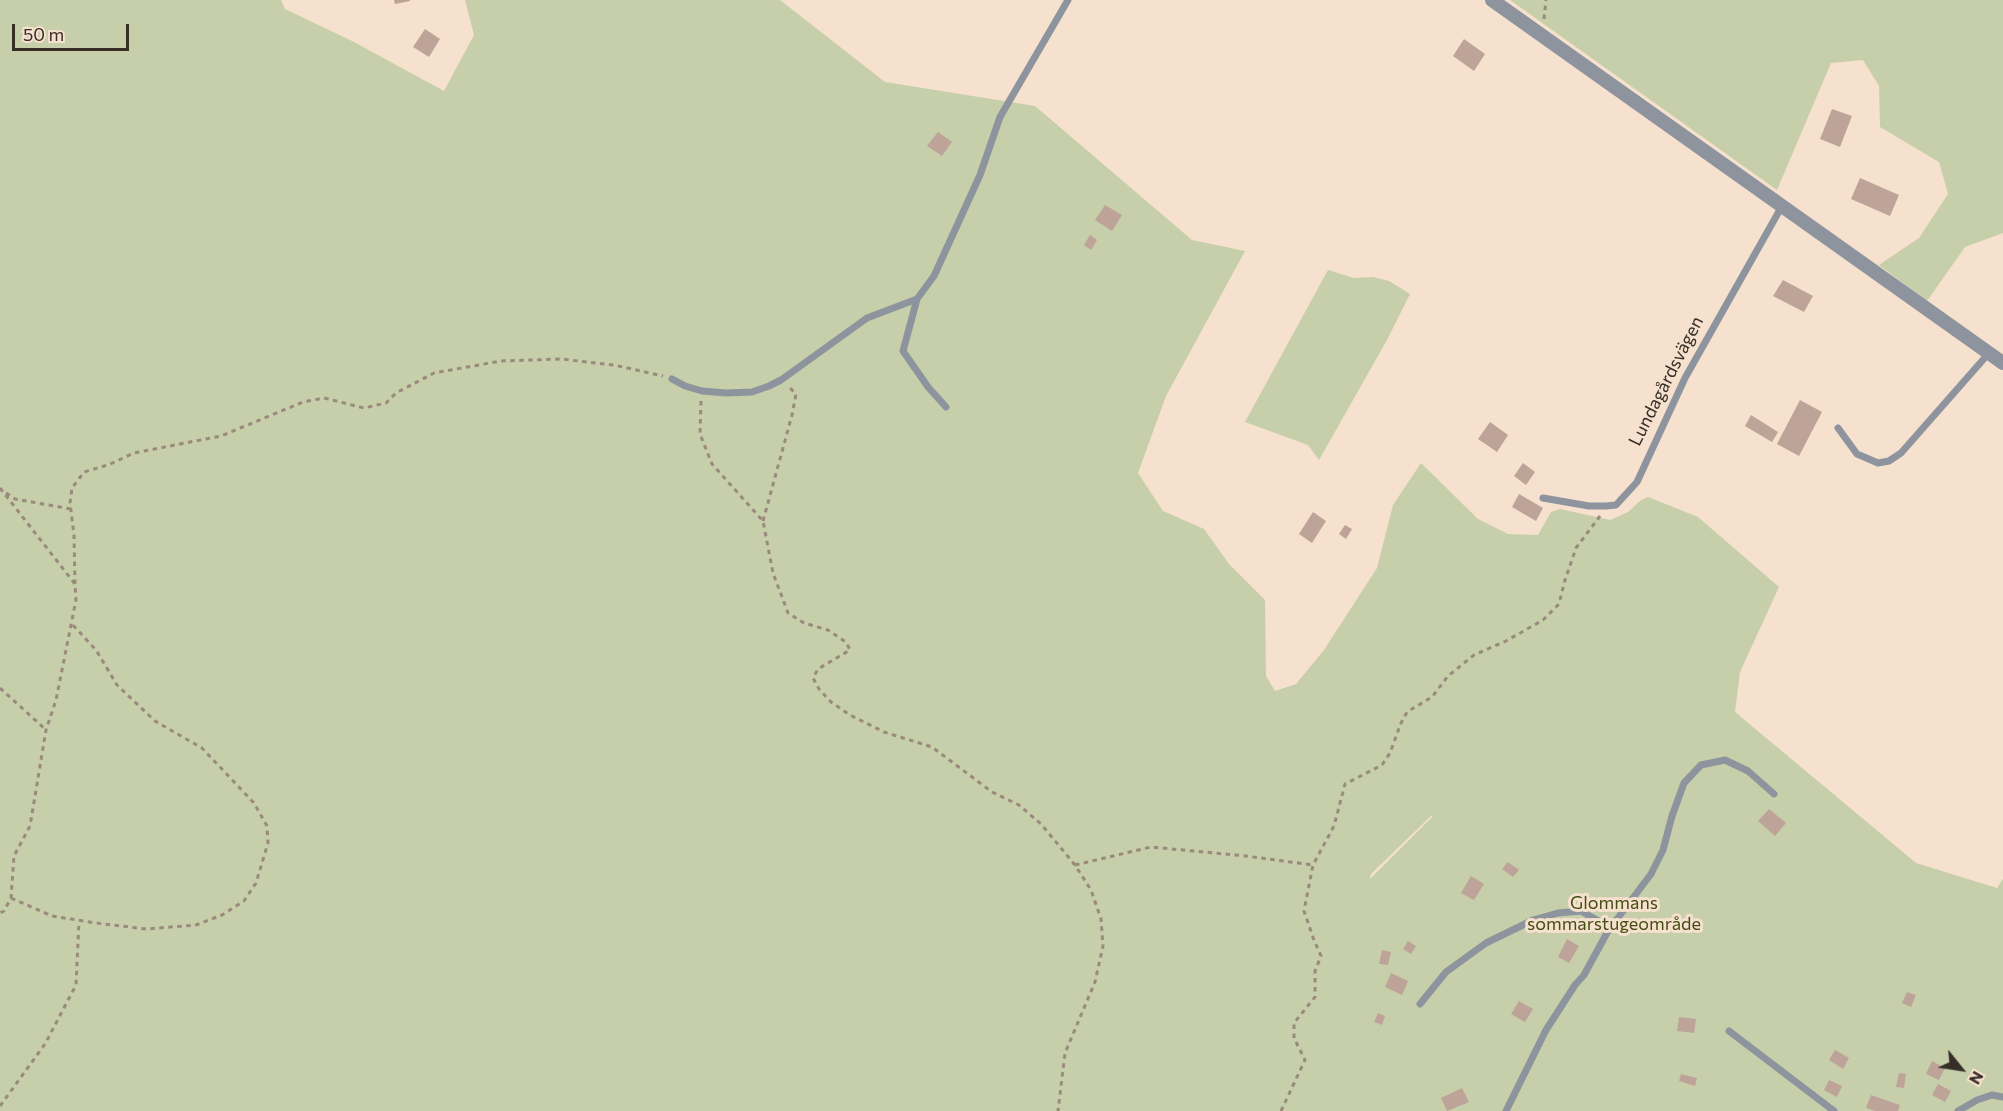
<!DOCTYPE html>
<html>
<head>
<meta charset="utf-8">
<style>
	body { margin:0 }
	#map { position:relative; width:2003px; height:1111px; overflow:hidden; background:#f6e0ce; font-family:Commissioner,sans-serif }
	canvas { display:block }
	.north { position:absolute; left:1931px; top:1039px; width:60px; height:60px; -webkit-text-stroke:4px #f6e0ce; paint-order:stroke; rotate:120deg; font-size:16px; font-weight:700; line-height:24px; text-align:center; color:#362e27 }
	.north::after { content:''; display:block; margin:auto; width:21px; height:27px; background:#362e27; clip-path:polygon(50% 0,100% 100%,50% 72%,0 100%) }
	.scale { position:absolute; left:12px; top:24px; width:117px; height:27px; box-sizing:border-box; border:3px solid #362e27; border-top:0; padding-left:8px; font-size:18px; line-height:21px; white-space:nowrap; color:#362e27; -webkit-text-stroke:4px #f6e0ce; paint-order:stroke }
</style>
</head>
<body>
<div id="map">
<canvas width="2003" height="1111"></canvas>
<div class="north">N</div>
<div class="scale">50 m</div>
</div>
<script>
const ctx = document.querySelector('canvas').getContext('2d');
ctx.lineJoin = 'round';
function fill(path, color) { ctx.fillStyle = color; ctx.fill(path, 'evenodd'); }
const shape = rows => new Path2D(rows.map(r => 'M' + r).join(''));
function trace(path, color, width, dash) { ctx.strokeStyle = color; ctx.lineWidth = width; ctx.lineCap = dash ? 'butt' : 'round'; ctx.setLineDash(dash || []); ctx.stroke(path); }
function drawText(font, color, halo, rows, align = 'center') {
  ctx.font = font + ' Commissioner,sans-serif'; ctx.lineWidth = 6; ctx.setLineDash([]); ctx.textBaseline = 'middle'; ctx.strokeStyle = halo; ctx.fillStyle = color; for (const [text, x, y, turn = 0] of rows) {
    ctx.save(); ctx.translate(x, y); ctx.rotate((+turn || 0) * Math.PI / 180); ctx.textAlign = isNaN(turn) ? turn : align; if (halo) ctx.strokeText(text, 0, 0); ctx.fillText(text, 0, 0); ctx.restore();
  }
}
fill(shape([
	[0,0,281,0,285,9,354,42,444,91,474,35,465,0,780,0,885,82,1035,106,1192,240,1245,251,1166,396,1138,473,1163,511,1204,529,1229,564,1265,600,1266,676,1275,691,1296,684,1324,650,1377,568,1393,505,1421,463,1478,519,1508,534,1538,535,1551,512,1560,509,1610,520,1628,512,1641,500,1648,497,1698,517,1779,587,1740,672,1735,712,1916,863,1997,888,2003,879,2003,1111,0,1111],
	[1432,815,1433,816,1370,879,1371,874],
	[1510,0,2003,0,2003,233,1965,247,1927,301,1879,265,1919,238,1948,194,1939,162,1880,127,1879,86,1863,60,1831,63,1777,190],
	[1328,270,1354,278,1373,277,1389,281,1410,294,1387,340,1319,460,1308,445,1245,422]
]), '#c6cfa9');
fill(shape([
	[394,0,410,0,410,1,395,4],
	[425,29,440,39,429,57,413,47],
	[1464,39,1485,54,1474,71,1453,56],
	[1832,109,1852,116,1840,147,1820,139],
	[938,132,952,142,942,156,927,146],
	[1860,178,1899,195,1890,216,1851,199],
	[1105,205,1122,215,1112,231,1095,220],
	[1090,235,1097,240,1091,250,1084,245],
	[1783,280,1813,296,1804,312,1773,296],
	[1800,400,1822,412,1799,456,1777,444],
	[1751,415,1778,432,1772,442,1745,426],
	[1490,422,1508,435,1497,452,1478,439],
	[1523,463,1535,472,1526,485,1514,476],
	[1519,494,1543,508,1536,521,1512,507],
	[1313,512,1326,521,1312,543,1299,534],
	[1345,525,1352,529,1346,539,1339,534],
	[1769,809,1786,823,1775,836,1758,821],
	[1508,862,1519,870,1513,877,1502,869],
	[1471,876,1484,884,1474,900,1461,893],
	[1567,939,1579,946,1569,963,1558,957],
	[1408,941,1416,946,1411,954,1403,949],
	[1382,950,1391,952,1388,965,1379,964],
	[1391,973,1408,981,1402,995,1385,987],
	[1907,992,1916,995,1911,1007,1902,1003],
	[1519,1001,1533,1009,1525,1022,1511,1014],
	[1378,1013,1385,1016,1382,1025,1374,1022],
	[1679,1017,1696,1019,1694,1033,1677,1031],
	[1835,1050,1849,1058,1843,1069,1829,1060],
	[1932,1061,1945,1068,1939,1080,1926,1074],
	[1899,1073,1906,1074,1904,1088,1896,1087],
	[1681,1074,1697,1078,1695,1086,1679,1081],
	[1829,1080,1842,1086,1837,1097,1824,1090],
	[1938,1084,1951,1091,1945,1102,1932,1095],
	[1462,1088,1469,1102,1447,1111,1441,1098],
	[1871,1095,1900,1105,1898,1111,1875,1111,1866,1108]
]), '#bea398');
trace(shape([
	[1544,19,1546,0],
	[701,401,700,434,712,464,763,521,773,573,788,613,804,623,828,630,846,642,850,650,818,669,813,678,819,689,831,702,850,715,884,732,932,747,992,792,1019,805,1041,824,1075,865,1091,890,1101,919,1103,946,1095,982,1065,1053,1058,1111],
	[0,488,75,584,76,600,56,700,46,730,30,826,14,856,11,898,4,911,0,913],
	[6,493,15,499,71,509],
	[763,521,792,415,796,394,788,386],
	[75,584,74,535,70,503,72,488,84,472,108,465,134,453,221,436,303,402,324,398,364,408,386,403,396,393,434,373,501,361,561,359,614,365,663,376],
	[0,688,45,729],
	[1075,865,1151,847,1246,856,1313,865],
	[11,898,52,916,96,923,146,929,196,925,222,915,244,901,256,883,268,843,267,826,254,803,202,748,155,721,117,685,96,650,72,624],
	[0,1106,45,1044,76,985,79,921],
	[1281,1111,1305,1060,1294,1038,1294,1023,1315,997,1315,971,1321,956,1314,940,1304,911,1313,865,1334,826,1345,784,1382,765,1390,753,1401,723,1407,712,1432,697,1448,676,1474,655,1506,641,1543,620,1559,604,1565,580,1576,548,1600,516]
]), '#998a7d', 3, [4.5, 4.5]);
trace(shape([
	[672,379,685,386,702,391,726,393,752,392,769,386,781,380,867,318,917,299],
	[946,407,928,387,903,351,917,299,934,276,980,175,1000,117,1068,0],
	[1838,428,1857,454,1878,463,1889,461,1901,453,1989,353],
	[1543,498,1589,506,1606,506,1616,505,1637,482,1685,378,1782,206],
	[1420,1004,1446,972,1486,943,1533,920,1558,913,1581,911,1611,928],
	[1729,1031,1834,1111],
	[1506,1111,1546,1030,1575,985,1584,975,1608,931,1651,874,1663,850,1672,816,1684,783,1701,765,1725,760,1748,771,1774,794],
	[1958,1111,1977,1100,1992,1095,2003,1097]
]), '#8e949e', 7);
trace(shape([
	[1492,0,2003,363]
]), '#8e949e', 14);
drawText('18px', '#362e27', '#f6e0ce', [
	["Lundagårdsvägen",1666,381,-63]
]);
drawText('18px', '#444e14', '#f6e0ce', [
	["Glommans",1614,903],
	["sommarstugeområde",1614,924]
]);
</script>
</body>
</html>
